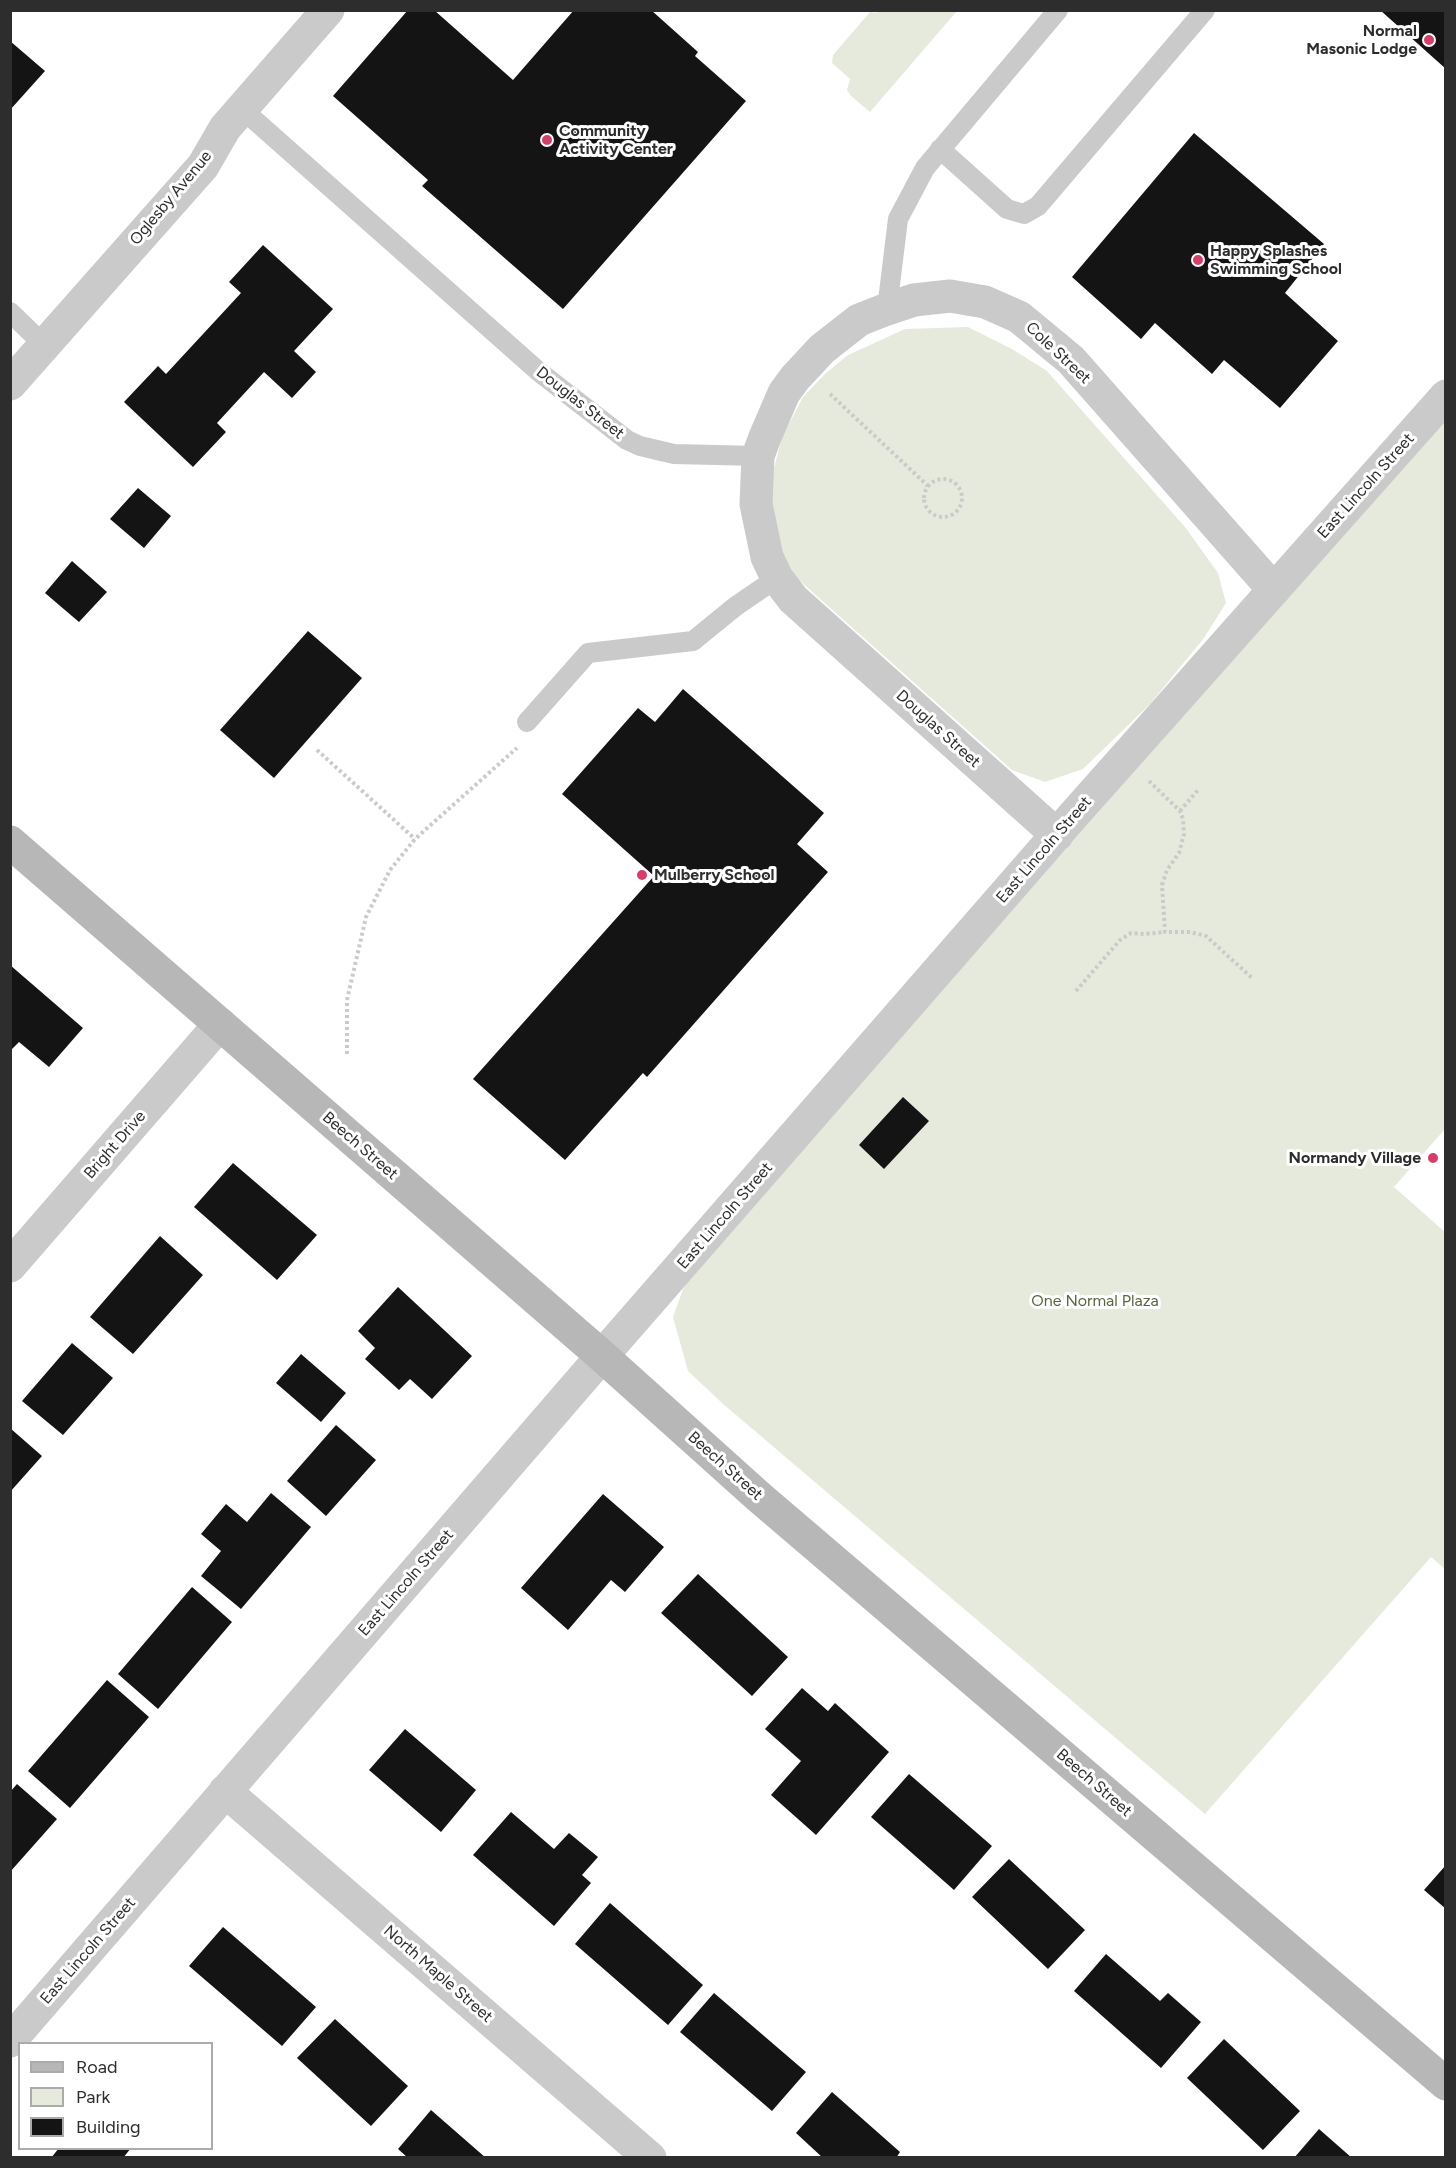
<!DOCTYPE html>
<html>
<head>
<meta charset="utf-8">
<style>
	body { margin:0 }
	#map { position:relative; width:1456px; height:2168px; overflow:hidden; background:#fff; font-family:Figtree,sans-serif }
	canvas { display:block }
	.frame { position:absolute; inset:0; border:12px solid #2d2d2d; pointer-events:none }
	.legend { position:absolute; left:18px; top:2042px; width:195px; height:108px; box-sizing:border-box; background:#fff; border:2px solid #ababab; margin:0; padding:8px 10px; list-style:none; font-size:18px; color:#2d2d2d }
	.legend li { display:flex; align-items:center; gap:12px; height:30px }
	.legend b { width:30px; border:2px solid #ababab }
</style>
</head>
<body>
<div id="map">
<canvas width="1456" height="2168"></canvas>
<div class="frame"></div>
<ul class="legend">
<li><b style="height:8px;background:#b7b7b7"></b>Road</li>
<li><b style="height:16px;background:#e6eadc"></b>Park</li>
<li><b style="height:16px;background:#141414"></b>Building</li>
</ul>
</div>
<script>
const ctx = document.querySelector('canvas').getContext('2d');
ctx.lineJoin = 'round';
function fill(path, color) { ctx.fillStyle = color; ctx.fill(path, 'evenodd'); }
const shape = rows => new Path2D(rows.map(r => 'M' + r).join(''));
function trace(path, color, width, dash) { ctx.strokeStyle = color; ctx.lineWidth = width; ctx.lineCap = dash ? 'butt' : 'round'; ctx.setLineDash(dash || []); ctx.stroke(path); }
function drawText(font, color, halo, rows, align = 'center') {
  ctx.font = font + ' Figtree,sans-serif'; ctx.lineWidth = 6; ctx.setLineDash([]); ctx.textBaseline = 'middle'; ctx.strokeStyle = halo; ctx.fillStyle = color; for (const [text, x, y, turn = 0] of rows) {
    ctx.save(); ctx.translate(x, y); ctx.rotate((+turn || 0) * Math.PI / 180); ctx.textAlign = isNaN(turn) ? turn : align; if (halo) ctx.strokeText(text, 0, 0); ctx.fillText(text, 0, 0); ctx.restore();
  }
}
fill(shape([
	[878,11,957,11,870,112,851,96,847,90,850,79,832,63,833,55,870,12,876,13],
	[968,327,1012,349,1047,371,1185,527,1218,573,1226,603,1204,638,1150,704,1083,769,1045,782,1012,770,792,574,771,532,769,488,782,437,803,397,826,373,848,355,905,329],
	[1445,418,1445,1129,1394,1187,1445,1232,1445,1569,1431,1557,1205,1814,722,1403,688,1371,673,1317,683,1289,695,1271]
]), '#e6eadc');
fill(shape([
	[408,10,434,10,513,80,574,10,651,10,698,52,695,56,746,101,563,309,422,186,428,180,333,96],
	[1380,10,1446,10,1446,69],
	[10,41,45,71,10,110],
	[1194,133,1324,244,1285,293,1338,341,1280,408,1224,360,1212,374,1155,323,1141,339,1072,277],
	[263,245,333,309,294,351,316,372,292,398,264,372,217,423,226,432,193,467,124,402,158,366,166,374,241,293,229,282],
	[138,488,171,516,144,548,110,519],
	[72,561,107,592,79,622,45,593],
	[308,631,362,678,274,778,220,730],
	[683,689,824,813,797,844,828,872,647,1077,643,1073,565,1160,473,1079,654,876,562,794,638,708,655,722],
	[10,965,83,1028,49,1067,19,1042,10,1051],
	[903,1097,929,1121,884,1169,859,1145],
	[233,1163,317,1235,277,1280,194,1207],
	[160,1236,203,1275,133,1354,90,1317],
	[398,1287,472,1356,432,1399,410,1379,399,1390,365,1359,375,1348,358,1331],
	[72,1343,113,1378,63,1435,22,1401],
	[301,1354,346,1393,321,1422,276,1383],
	[336,1425,376,1460,326,1516,287,1481],
	[10,1428,42,1456,10,1492],
	[271,1493,311,1527,241,1609,201,1576,221,1551,201,1534,226,1504,247,1522],
	[603,1494,664,1547,625,1592,611,1580,568,1630,521,1588],
	[698,1574,788,1657,752,1696,661,1613],
	[192,1587,232,1622,158,1709,118,1674],
	[107,1680,149,1717,70,1808,28,1771],
	[802,1688,828,1711,835,1703,889,1752,816,1835,771,1795,801,1761,765,1729],
	[405,1729,476,1790,441,1832,369,1770],
	[909,1774,992,1846,954,1890,871,1817],
	[17,1784,57,1819,10,1872,10,1792],
	[511,1812,554,1849,569,1833,598,1857,582,1875,591,1883,554,1926,473,1855],
	[1009,1859,1085,1930,1048,1969,972,1897],
	[1446,1865,1446,1909,1424,1890],
	[610,1903,703,1985,668,2025,575,1944],
	[223,1927,316,2007,282,2046,189,1966],
	[1106,1954,1160,2001,1168,1993,1201,2022,1161,2068,1074,1991],
	[714,1993,806,2072,772,2111,680,2032],
	[335,2019,408,2086,371,2126,297,2058],
	[1224,2039,1300,2111,1263,2150,1187,2078],
	[832,2092,900,2152,896,2158,823,2158,796,2133],
	[431,2110,486,2158,408,2158,398,2149],
	[1319,2129,1352,2158,1294,2158],
	[59,2148,131,2148,123,2158,51,2158]
]), '#141414');
trace(shape([
	[830,394,928,486],
	'924 498a19 19 0 1 1 38 0a19 19 0 1 1-38 0Z',
	[317,750,415,839],
	[1149,781,1180,811,1183,819,1184,834,1179,853,1167,870,1162,885,1165,932,1190,932,1206,936,1252,978],
	[1180,811,1198,790],
	[1076,991,1120,940,1131,933,1145,934,1165,932],
	[347,1054,347,1000,366,917,390,870,415,839,517,748]
]), '#cacaca', 4, [3, 3]);
trace(shape([
	[242,109,538,371,627,440,640,446,674,454,758,456],
	[940,149,1007,209,1024,214,1038,206,1205,10],
	[887,309,898,219,925,168,1058,10],
	[10,312,44,345],
	[527,722,588,653,693,641,736,606,777,578]
]), '#cacaca', 20);
trace(shape([
	[10,384,203,166,225,128,328,10],
	[1057,835,793,599,777,578,767,557,756,504,758,456,765,437,784,393,795,378,822,349,859,320,887,309,914,300,950,296,985,302,1019,317,1071,360,1274,590],
	[10,1266,220,1024],
	[225,1791,650,2158],
	[10,2041,602,1356,1072,817,1446,396]
]), '#cacaca', 33);
trace(shape([
	[10,842,602,1356,759,1497,1446,2084]
]), '#b7b7b7', 33);
for (const [x, y, r, color] of [
	[1429,40,6,"#d73d69"],
	[547,140,6,"#d73d69"],
	[1198,260,6,"#d73d69"],
	[642,875,6,"#d73d69"],
	[1433,1158,6,"#d73d69"]
]) { const dot = new Path2D(); dot.arc(x, y, r, 0, 2 * Math.PI); ctx.fillStyle = color; ctx.fill(dot); trace(dot, '#fff', 2); }
drawText('bold 16px', '#2d2d2d', '#fff', [
	["Normal",1417,31,"right"],
	["Masonic Lodge",1417,49,"right"],
	["Community",559,131],
	["Activity Center",559,149],
	["Happy Splashes",1210,251],
	["Swimming School",1210,269],
	["Mulberry School",654,875],
	["Normandy Village",1421,1158,"right"]
], 'left');
drawText('16px', '#2d2d2d', '#fff', [
	["Oglesby Avenue",171,198,-50],
	["Cole Street",1058,353,43],
	["Douglas Street",580,403,38],
	["East Lincoln Street",1366,486,-48],
	["Douglas Street",938,729,42],
	["East Lincoln Street",1044,850,-49],
	["Bright Drive",115,1145,-49],
	["Beech Street",360,1146,41],
	["East Lincoln Street",725,1216,-49],
	["Beech Street",725,1466,42],
	["East Lincoln Street",406,1583,-49],
	["Beech Street",1094,1783,41],
	["East Lincoln Street",88,1951,-49],
	["North Maple Street",438,1974,41]
]);
drawText('16px', '#59653e', '#fff', [
	["One Normal Plaza",1095,1301]
]);
</script>
</body>
</html>
